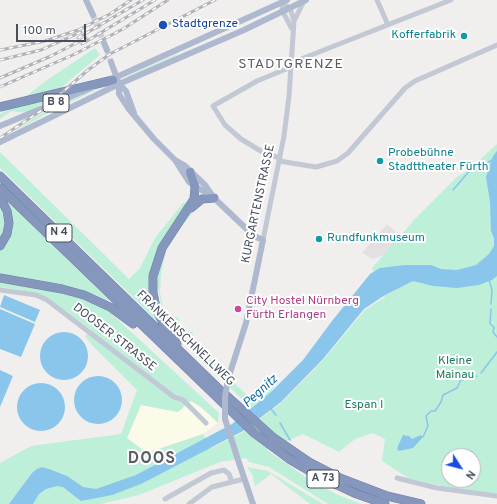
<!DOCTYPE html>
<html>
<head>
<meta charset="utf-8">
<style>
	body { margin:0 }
	#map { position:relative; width:497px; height:504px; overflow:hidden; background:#f1efee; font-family:Overpass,sans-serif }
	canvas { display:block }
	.north { position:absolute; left:441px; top:448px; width:40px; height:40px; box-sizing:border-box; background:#fff; border:1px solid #b5b8be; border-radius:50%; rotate:126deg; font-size:11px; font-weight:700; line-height:16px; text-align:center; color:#474e5c }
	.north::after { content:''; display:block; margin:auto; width:14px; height:18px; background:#184ce1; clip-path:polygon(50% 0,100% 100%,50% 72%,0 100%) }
	.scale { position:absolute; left:16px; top:24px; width:70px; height:18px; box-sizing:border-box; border:2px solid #474e5c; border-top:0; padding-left:5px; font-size:12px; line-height:14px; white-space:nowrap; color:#474e5c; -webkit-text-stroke:3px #fff; paint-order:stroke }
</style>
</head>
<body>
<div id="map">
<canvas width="497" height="504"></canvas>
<div class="north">N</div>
<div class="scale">100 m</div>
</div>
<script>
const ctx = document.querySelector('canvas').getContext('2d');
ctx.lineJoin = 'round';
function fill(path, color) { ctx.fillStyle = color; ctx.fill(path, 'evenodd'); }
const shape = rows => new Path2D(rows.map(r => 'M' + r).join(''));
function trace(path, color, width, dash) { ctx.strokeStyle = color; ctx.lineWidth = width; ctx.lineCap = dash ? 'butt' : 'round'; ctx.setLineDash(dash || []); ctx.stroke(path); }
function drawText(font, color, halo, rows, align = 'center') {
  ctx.font = font + ' Overpass,sans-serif'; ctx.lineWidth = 4; ctx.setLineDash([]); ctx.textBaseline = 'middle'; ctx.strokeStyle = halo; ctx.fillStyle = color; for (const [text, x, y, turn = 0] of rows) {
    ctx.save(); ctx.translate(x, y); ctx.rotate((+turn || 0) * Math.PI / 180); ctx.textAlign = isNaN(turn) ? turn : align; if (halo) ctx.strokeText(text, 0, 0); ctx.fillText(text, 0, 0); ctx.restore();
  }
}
fill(shape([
	[191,401,201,407,218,423,203,434,146,453,127,438,141,405,177,412]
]), '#fcfae8');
fill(shape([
	[387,224,398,234,398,240,384,255,373,259,362,253]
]), '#e2e0e0');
fill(shape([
	[95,48,100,55,37,108,25,113,12,111,0,119,0,114,11,108,47,80],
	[177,54,177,55,132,76,126,77],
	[108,84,44,115,9,135,46,110],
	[497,144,497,494,446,487,408,478,382,461,385,439,373,433,355,439,339,452,303,434,267,450,310,480,336,494,361,504,328,504,269,467,249,462,246,458,220,462,139,495,101,504,0,504,0,463,31,446,121,434,137,390,93,346,85,336,91,330,51,301,37,293,0,287,0,280,78,296,103,306,219,413,218,423,201,407,191,401,178,412,141,405,127,438,147,453,203,434,212,448,243,432,281,403,323,360,365,310,385,297,372,268,415,219,457,177,470,169],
	[449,456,473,456,473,480,449,480],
	[0,152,129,279,140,268,155,238,184,202,192,214,175,234,167,247,161,274,160,292,163,309,168,316,179,318,178,326,182,331,193,332,191,341,195,345,206,347,205,355,250,398,279,379,271,392,251,408,194,353,167,320,162,310,158,288,158,274,150,275,160,325,135,299,0,168],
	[2,196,110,301,79,289,0,276,0,249,9,235],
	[0,203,4,222,3,235,0,241],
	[247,467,268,471,323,504,310,504,271,474,255,486,253,476]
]), '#bdefd9');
fill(shape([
	[497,151,497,276,492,280,479,285,457,288,433,286,413,281,385,295,364,309,323,359,281,402,243,431,141,484,112,495,81,501,63,487,57,486,46,489,39,494,33,504,9,504,32,473,37,469,42,467,49,469,67,476,83,487,96,489,136,475,232,424,271,392,303,360,332,321,370,274,380,268,405,265,431,265,441,269,457,270,476,265,489,254,494,246,494,238,491,231,490,202,486,177,493,156],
	[4,295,40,310,35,322,0,307],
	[0,309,35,324,21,357,0,349],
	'40 356a24 24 0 1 1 48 0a24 24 0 1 1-48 0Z',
	[0,370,13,376,0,407],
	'74 400a24 24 0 1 1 48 0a24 24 0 1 1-48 0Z',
	'17 407a24 24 0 1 1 48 0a24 24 0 1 1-48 0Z',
	[403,435,409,436,412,439,421,435,423,437,413,448,399,451,397,449,398,446]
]), '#8ac6ec');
trace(shape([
	[453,190,472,168,477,169,492,160],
	[489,280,492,290,491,304],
	[491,309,490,324,494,327,493,332,497,337],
	[481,373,497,352],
	[271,409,276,415],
	[280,423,290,440],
	[423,437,428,426,426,416,431,411,435,411,441,402,443,395,457,388,461,380,477,376]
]), '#8ac6ec', 1.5);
trace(shape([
	[93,15,104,43],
	[107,50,111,62]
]), '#cfcfd1', 6, [6, 3]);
const highway = shape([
	[0,107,113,80],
	[0,176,217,387,274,438,309,462,340,478,387,496,421,504],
	[0,188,254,433,289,459,320,477,354,493,385,504],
	[0,197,7,211,9,223,7,234,0,246],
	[191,208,202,199,214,198],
	[0,278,62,289,84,295,110,307,133,324],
	[177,344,163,323,156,308,153,292,153,276,162,248,194,199,195,187,190,172]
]);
trace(highway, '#7182a9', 9);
trace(shape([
	[377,0,388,25],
	[282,8,283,12,292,29],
	[294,21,304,1],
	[291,63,451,0],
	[280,158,264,153,241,139,225,125,213,106,257,81,291,67],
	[279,161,316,167,337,161,348,153,405,88,415,81,497,45],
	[263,240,284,136,289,96,294,21,290,8,282,3],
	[0,290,36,295,47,300,174,397,183,400,206,423],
	[397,478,437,488,497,496],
	[165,499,211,473,224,470,229,474,232,482],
	[189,504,212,487,244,479]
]), '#c2c8d4', 5);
trace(shape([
	[86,0,93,15],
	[104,43,107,50],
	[111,62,119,84,119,94,128,108,154,139,175,160,184,165,205,185,212,195],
	[110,80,287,0],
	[119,84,126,91,134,113],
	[0,126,91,88],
	[0,142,119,84,244,30,306,0],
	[175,160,189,182,214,198,254,236,263,240,246,323,228,379],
	[239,463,253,504]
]), '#aeb8ce', 6);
trace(highway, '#8697be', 8);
const rail = shape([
	[78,38,143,0],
	[82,44,155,0],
	[0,50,45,41,78,30,110,14,131,0],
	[0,60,41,50,81,32],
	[0,78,51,56,86,38],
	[0,87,75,54,123,29,168,0],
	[0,138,42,110,88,70,110,54,215,0]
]);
trace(rail, '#b1b2b9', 3);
trace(rail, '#fff', 1.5, [4.5]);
trace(shape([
	[228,379,225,397,225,419,239,463]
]), '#aeb8ce', 6);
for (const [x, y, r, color] of [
	[163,25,5,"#1a4fb4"],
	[464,36,4,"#0f9aa8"],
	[380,161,4,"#0f9aa8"],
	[319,239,4,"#0f9aa8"],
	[238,309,4,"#d1479c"]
]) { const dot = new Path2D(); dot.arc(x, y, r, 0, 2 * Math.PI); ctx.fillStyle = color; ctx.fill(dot); trace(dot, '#fff', 1.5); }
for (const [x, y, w] of [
	[56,103,26],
	[59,233,26],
	[323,479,32]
]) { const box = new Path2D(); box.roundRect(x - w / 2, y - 9, w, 18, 3); ctx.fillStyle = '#fff'; ctx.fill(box); trace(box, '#474e5c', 1); }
drawText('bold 11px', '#474e5c', null, [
	["B 8",56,103],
	["N 4",59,233],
	["A 73",323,479]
]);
drawText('12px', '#164399', '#fff', [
	["Stadtgrenze",172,25]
], 'left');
drawText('12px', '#0d838f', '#fff', [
	["Kofferfabrik",456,36,"right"],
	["Probebühne",388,154],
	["Stadttheater Fürth",388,168],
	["Rundfunkmuseum",327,239]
], 'left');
drawText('12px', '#474e5c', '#fff', [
	["KURGARTENSTRASSE",259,204,-78],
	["DOOSER STRASSE",114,338,38],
	["FRANKENSCHNELLWEG",185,339,44]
]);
drawText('12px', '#b23c85', '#fff', [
	["City Hostel Nürnberg",246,302],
	["Fürth Erlangen",246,316]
], 'left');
drawText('12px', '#177e5d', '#fff', [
	["Kleine",455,362],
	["Mainau",455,376],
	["Espan I",364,406]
]);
drawText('italic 13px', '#0c6caa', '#fff', [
	["Pegnitz",261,392,-42]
]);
ctx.letterSpacing = '1px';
drawText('14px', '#5b5d64', '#fff', [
	["STADTGRENZE",291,65]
]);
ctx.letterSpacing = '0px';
ctx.letterSpacing = '1px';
drawText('bold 16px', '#5b5d64', '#fff', [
	["DOOS",152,460]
]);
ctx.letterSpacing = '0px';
</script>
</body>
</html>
